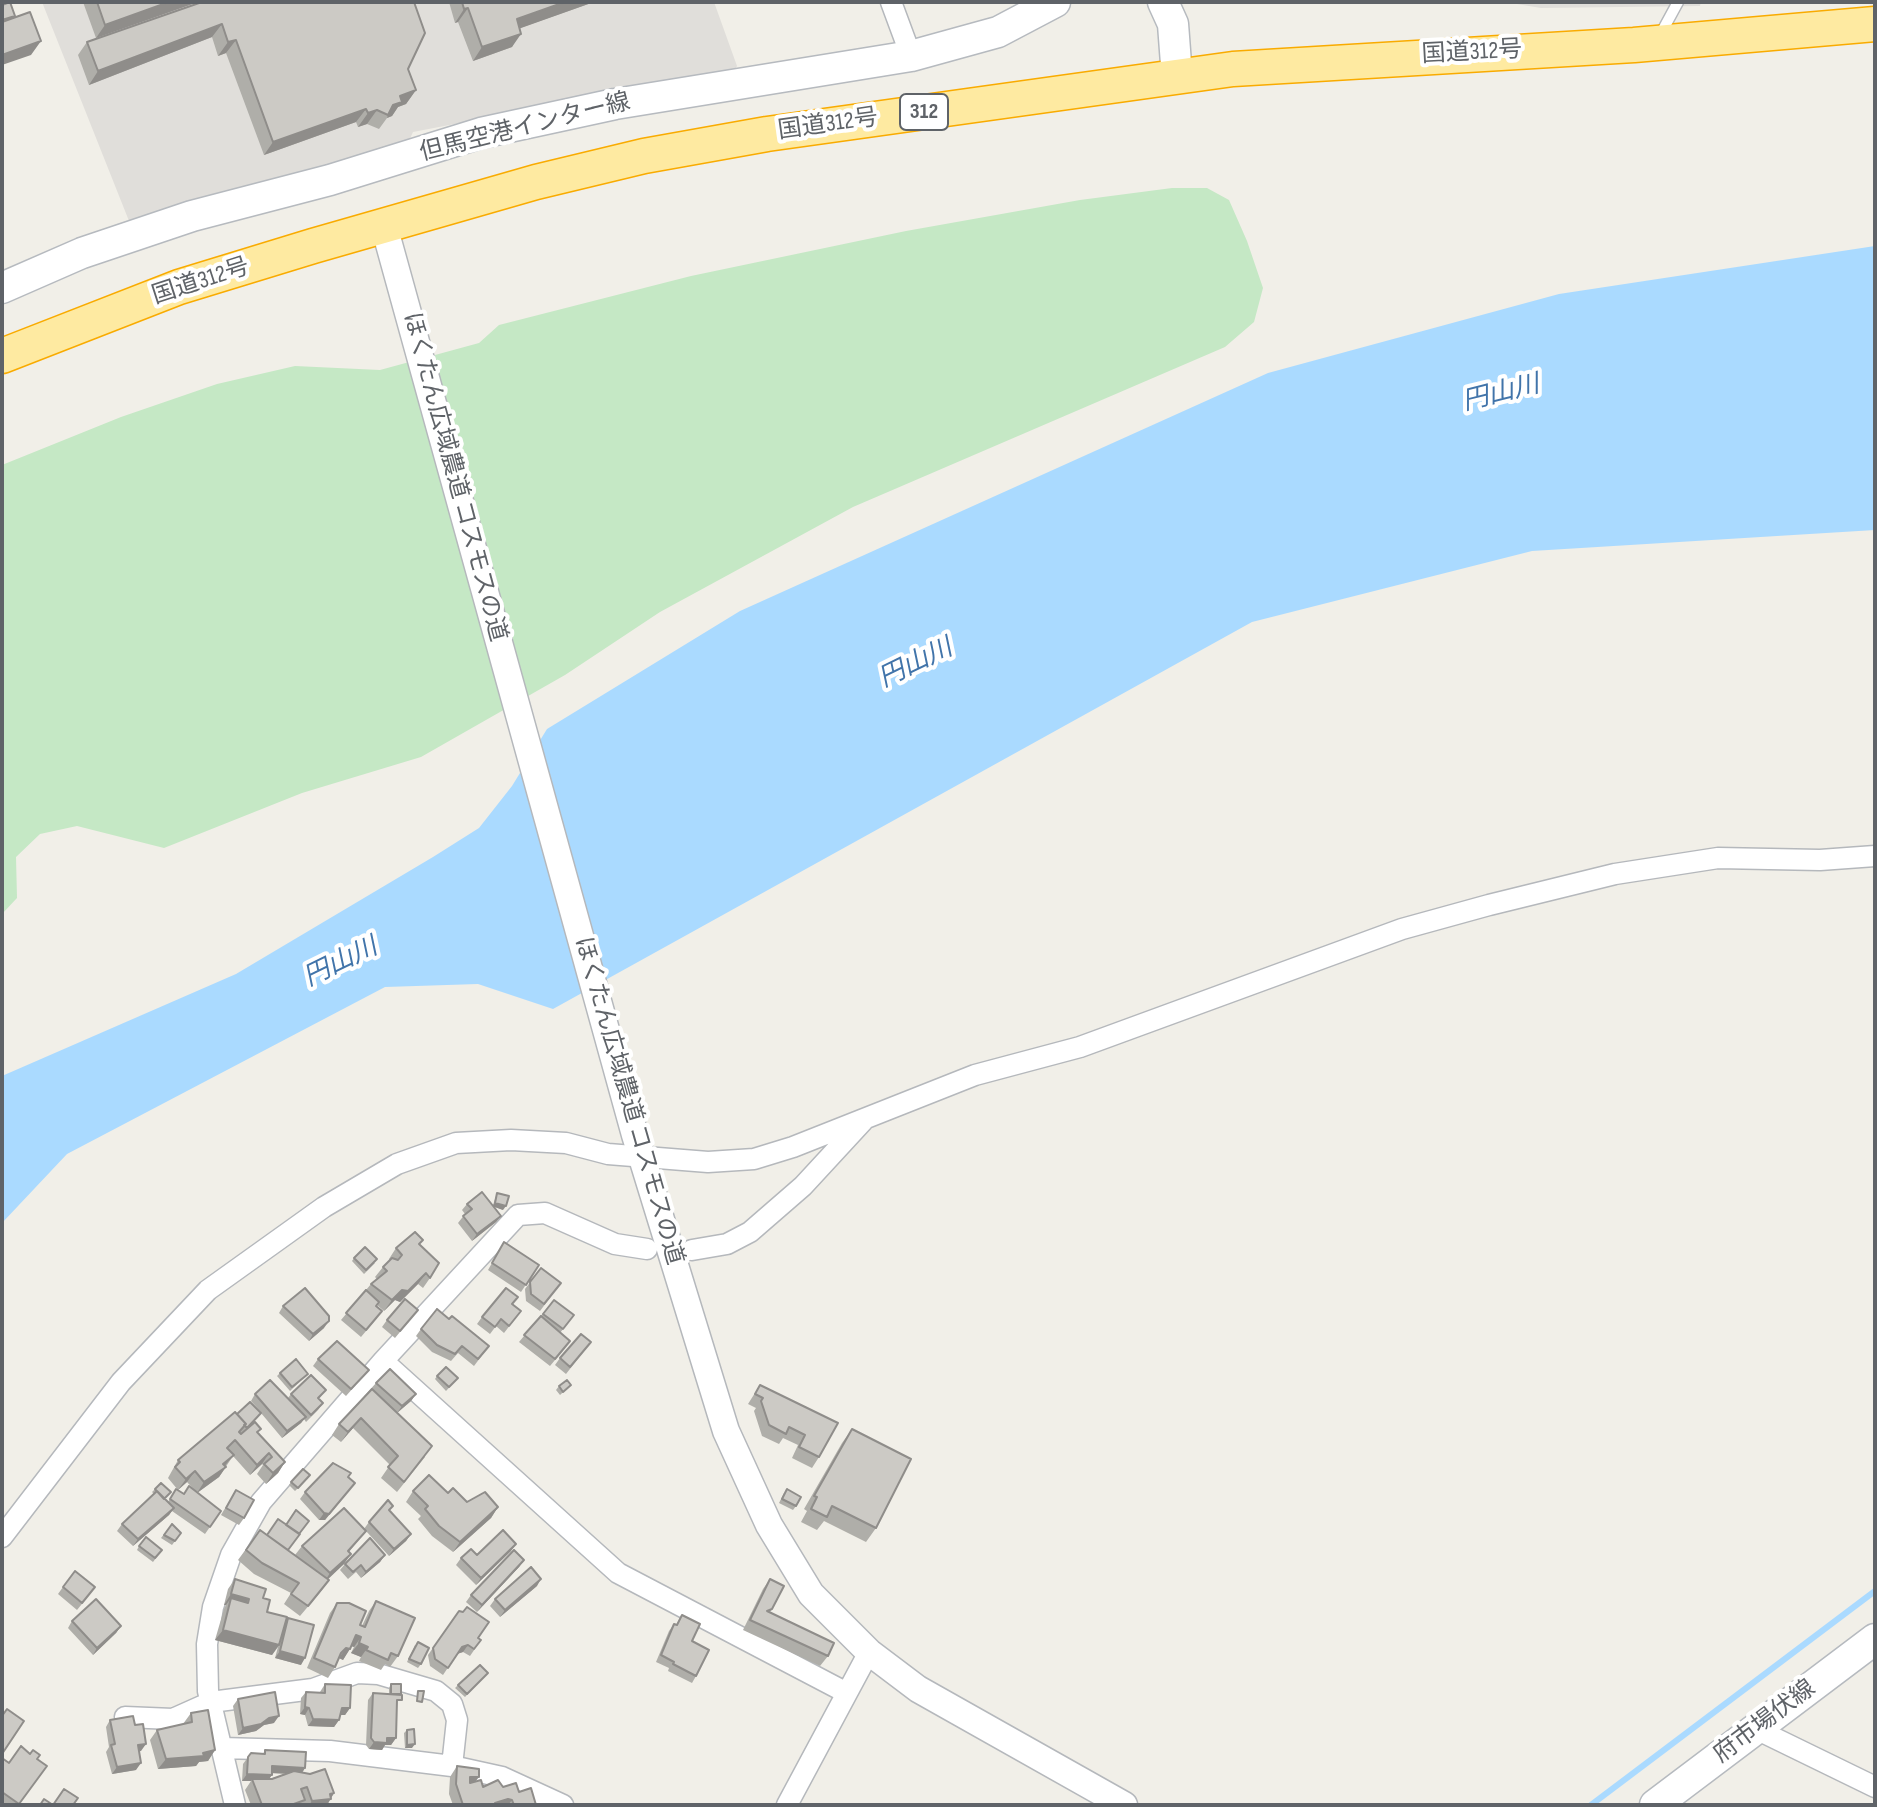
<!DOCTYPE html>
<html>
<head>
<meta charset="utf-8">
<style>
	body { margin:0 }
	#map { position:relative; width:1877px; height:1807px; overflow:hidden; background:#f1efe8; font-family:"Sofia Sans Condensed",sans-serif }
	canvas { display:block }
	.frame { position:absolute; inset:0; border:4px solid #5f6368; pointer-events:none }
</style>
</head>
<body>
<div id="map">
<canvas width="1877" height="1807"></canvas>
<div class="frame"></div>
</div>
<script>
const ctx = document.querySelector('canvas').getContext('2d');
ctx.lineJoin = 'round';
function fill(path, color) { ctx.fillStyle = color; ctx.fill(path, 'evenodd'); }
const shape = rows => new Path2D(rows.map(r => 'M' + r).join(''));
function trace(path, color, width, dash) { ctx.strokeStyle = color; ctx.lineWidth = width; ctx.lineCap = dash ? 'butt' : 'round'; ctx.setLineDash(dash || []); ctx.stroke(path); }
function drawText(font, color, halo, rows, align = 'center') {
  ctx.font = font + ' "Sofia Sans Condensed","Noto Sans JP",sans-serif'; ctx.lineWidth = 8; ctx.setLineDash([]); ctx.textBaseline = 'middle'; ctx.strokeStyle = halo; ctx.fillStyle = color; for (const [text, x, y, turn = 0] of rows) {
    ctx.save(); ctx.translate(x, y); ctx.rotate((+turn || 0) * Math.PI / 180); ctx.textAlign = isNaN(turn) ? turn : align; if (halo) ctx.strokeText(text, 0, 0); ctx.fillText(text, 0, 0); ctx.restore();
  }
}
fill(shape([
	[42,2,714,2,737,66,735,70,413,132,408,143,131,226],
	[1505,2,1701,2,1700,6,1541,8]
]), '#e0deda');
fill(shape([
	[1172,188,1207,188,1229,200,1247,241,1263,288,1254,322,1225,347,853,507,660,612,565,675,421,757,302,793,164,848,77,826,40,834,16,857,17,898,2,914,2,465,121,417,217,384,295,366,380,370,479,343,499,325,691,276,906,231,1080,200]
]), '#c5e8c5');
fill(shape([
	[1875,246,1875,530,1532,551,1252,622,553,1009,478,984,385,987,67,1154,2,1223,2,1076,236,974,433,857,479,828,512,786,547,729,740,611,1268,373,1559,294]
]), '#aadaff');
trace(shape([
	[1591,1805,1875,1591]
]), '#aadaff', 6);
const service = shape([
	[1659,37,1678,2]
]);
const minor = shape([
	[891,2,911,56],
	[692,1250,727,1244,750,1232,803,1186,863,1121],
	[383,1361,618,1573,845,1692],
	[2,1537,121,1382,208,1290,324,1207,397,1164,456,1143,511,1140,566,1143,608,1154,708,1162,754,1159,793,1147,975,1075,1080,1047,1402,929,1489,905,1615,874,1718,858,1820,860,1875,856],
	[125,1717,173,1719,211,1702,313,1689,357,1673,378,1674,436,1691,452,1704,457,1720,452,1766],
	[1756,1729,1875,1787],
	[222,1748,330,1751,452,1766,502,1777,563,1805],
	[235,1805,208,1691,207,1644,213,1607,231,1555,261,1502,383,1361,518,1215,545,1213,615,1244,647,1249],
	[787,1805,869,1652]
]);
const tertiary = shape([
	[384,226,635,1135,726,1431,769,1525,811,1594,869,1652,918,1689,1124,1805]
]);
const secondary = shape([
	[1163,2,1173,24,1177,77],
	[2,288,82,253,192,216,330,180,481,133,615,104,911,56,998,32,1055,2],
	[1655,1805,1875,1639]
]);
const trunk = shape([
	[2,356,179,287,313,246,536,182,644,156,767,134,1233,69,1634,45,1875,24]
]);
trace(service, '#b5b8bc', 13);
trace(minor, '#b5b8bc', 23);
trace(tertiary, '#b5b8bc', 29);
trace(secondary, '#b6babf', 33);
trace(trunk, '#f9ab00', 37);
trace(service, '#fff', 10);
trace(minor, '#fff', 20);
trace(tertiary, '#fff', 26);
trace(secondary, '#fff', 30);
trace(trunk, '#feeaa1', 34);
fill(shape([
	[83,2,198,2,96,38],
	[202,2,408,69,416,90,406,104,398,107,392,116,387,118,379,129,367,124,358,127,356,122,264,155,226,53,218,56,212,37,89,85,78,55,87,42],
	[449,2,594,2,520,28,512,47,473,61,458,22,455,23],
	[497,1193,503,1210,495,1207,501,1216,496,1222,472,1241,458,1223,465,1214,462,1210,467,1204,493,1205],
	[504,1242,539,1265,521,1292,488,1270],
	[420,1245,430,1278,423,1288,418,1284,400,1302,395,1300,384,1311,377,1305,377,1318,361,1337,341,1320,371,1284,377,1279,375,1277,383,1267,390,1260,389,1259,396,1248],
	[354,1258,375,1263,364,1274,352,1261],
	[541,1268,561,1283,540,1311,526,1301,525,1289],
	[554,1300,574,1315,560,1333,565,1348,550,1366,519,1342],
	[513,1304,521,1311,504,1333,496,1326,490,1334,477,1324,482,1317],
	[283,1306,324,1328,309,1341,279,1313],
	[418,1310,395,1338,382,1327,387,1320],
	[449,1319,489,1346,474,1366,458,1353,451,1361,432,1352,416,1336,421,1329],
	[591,1342,566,1374,555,1365,560,1358],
	[318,1359,369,1370,346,1396,313,1366],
	[280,1373,308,1374,290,1391,277,1376],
	[437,1376,458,1378,446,1391,435,1379],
	[376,1383,416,1394,411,1401,397,1413,425,1457,397,1492,381,1478,390,1465,353,1428,341,1442,332,1435,339,1424],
	[571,1385,560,1395,556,1390,559,1386],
	[760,1385,838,1423,819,1457,812,1468,792,1458,798,1445,783,1438,779,1444,762,1436,754,1411,756,1408,748,1404],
	[326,1390,319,1399,323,1403,318,1410,306,1422,304,1419,301,1423,282,1438,261,1413,246,1430,258,1433,285,1462,278,1473,266,1484,257,1474,263,1465,262,1464,250,1475,233,1456,219,1477,197,1493,187,1482,178,1490,168,1478,178,1460,237,1414,261,1412,251,1401,255,1394,288,1398,291,1394],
	[852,1429,876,1528,866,1542,824,1521,817,1530,801,1522,807,1511,804,1509,842,1443],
	[348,1478,355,1483,325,1520,319,1520,300,1499,305,1492],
	[307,1479,295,1491,289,1485,291,1482],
	[155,1489,168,1502,176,1489,184,1494,221,1511,205,1534,172,1511,169,1515,133,1546,117,1531,122,1524,154,1494,152,1492],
	[236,1490,244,1518,239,1525,221,1515],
	[413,1491,448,1493,467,1502,498,1507,491,1518,453,1552,432,1536,418,1519,421,1516,406,1502],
	[784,1493,796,1506,793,1510,779,1503],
	[390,1511,411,1534,406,1541,389,1556,366,1531,349,1552,344,1564,327,1579,329,1580,322,1590,300,1616,284,1604,291,1593,254,1574,238,1560,260,1530,267,1535,299,1534,288,1550,295,1555,302,1546,364,1529,369,1522],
	[172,1524,181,1533,172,1545,161,1538],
	[139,1546,162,1550,153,1562,137,1550],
	[511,1551,476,1585,456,1565,461,1558,477,1555],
	[385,1555,380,1562,361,1578,356,1572,348,1579,340,1570,345,1564],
	[524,1560,519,1567,477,1612,466,1602,471,1595],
	[235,1579,263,1598,267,1612,285,1623,288,1618,301,1665,275,1658,278,1647,272,1655,215,1640,224,1609,226,1605,224,1605,228,1589],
	[770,1579,772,1609,770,1612,828,1656,820,1666,743,1630,763,1589],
	[537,1586,500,1617,490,1606,495,1599],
	[63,1587,90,1594,77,1610,58,1594],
	[376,1601,398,1656,390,1667,385,1664,381,1670,359,1661,361,1657,351,1653,354,1647,351,1646,343,1660,339,1658,335,1667,328,1678,307,1668,330,1613,337,1603,362,1626,369,1611],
	[459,1611,478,1638,481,1640,470,1656,463,1652,457,1654,443,1675,430,1666,428,1655],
	[682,1615,692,1641,696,1676,692,1683,668,1671,669,1668,656,1662,669,1631,674,1624,676,1625],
	[72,1621,121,1626,116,1633,93,1655,68,1628],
	[415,1645,421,1664,418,1668,407,1662],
	[485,1676,465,1697,455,1688,458,1685],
	[325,1684,350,1708,345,1715,340,1715,339,1720,334,1727,308,1726,305,1715,300,1714,301,1698,306,1692,320,1692],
	[391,1684,397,1707,396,1738,391,1745,385,1745,382,1750,369,1749,366,1745,368,1700,373,1693,389,1694,389,1688],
	[238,1699,274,1723,264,1725,256,1731,238,1735,233,1706],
	[191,1713,215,1750,208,1761,199,1762,196,1766,158,1769,150,1740,157,1730,183,1724],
	[110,1720,141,1751,139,1751,136,1770,112,1774,106,1752,109,1747,106,1727],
	[407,1730,412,1748,405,1748,404,1733],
	[265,1750,305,1768,302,1773,334,1793,327,1805,251,1805,245,1790,251,1781,242,1781,243,1764,251,1753,263,1754],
	[272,1773,287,1774,269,1779],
	[2,1758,9,1763,37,1759,19,1805,2,1805],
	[457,1766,483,1787,503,1787,519,1792,536,1805,453,1805,449,1794,450,1777]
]), '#afaea9');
fill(shape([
	[169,2,198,2,96,38,105,25],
	[565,2,594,2,507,33,517,19],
	[468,8,458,22,455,23,464,9],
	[222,24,212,37,89,85,98,71],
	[521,34,512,47,473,61,482,47],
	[236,40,226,53,218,56,228,42],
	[41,41,31,55,2,65,2,55],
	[416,90,406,104,398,107,392,116,387,118,388,115,387,114,400,96],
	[366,109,356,122,264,155,273,142],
	[377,110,367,124,358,127,368,113],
	[495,1203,506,1206,503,1210,492,1206],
	[501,1216,496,1222,472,1241,477,1234],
	[426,1273,418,1284,400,1302,395,1300,384,1311,392,1300,402,1290],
	[329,1321,324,1328,309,1341,313,1334],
	[416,1394,411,1401,397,1413,402,1406],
	[306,1417,301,1423,282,1438,287,1431],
	[361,1418,353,1428,341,1442,348,1432],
	[269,1453,262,1464,250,1475,257,1465],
	[234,1455,221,1470,226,1467,219,1477,197,1493,204,1482],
	[285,1462,278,1473,266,1484,273,1473],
	[195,1471,187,1482,178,1490,186,1479],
	[355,1483,325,1520,319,1520,324,1513],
	[498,1507,491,1518,453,1552,460,1542],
	[174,1508,169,1515,133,1546,138,1539],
	[411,1534,406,1541,389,1556,394,1549],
	[516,1544,511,1551,476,1585,481,1578],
	[351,1554,344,1564,323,1584,330,1573],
	[385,1555,380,1562,361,1578,366,1572],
	[524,1560,519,1567,477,1612,482,1605],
	[541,1579,537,1586,500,1617,505,1610],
	[231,1594,249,1599,241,1609,231,1598,226,1605,224,1605],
	[121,1626,116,1633,93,1655,97,1648],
	[223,1630,279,1645,272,1655,215,1640],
	[356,1635,361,1637,354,1647,349,1645],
	[359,1643,368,1647,361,1657,351,1653],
	[468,1645,463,1652,457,1654,462,1647],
	[346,1648,350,1649,343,1660,339,1658],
	[280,1651,305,1658,301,1665,275,1658],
	[305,1707,309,1708,305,1715,300,1714],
	[342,1708,350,1708,345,1715,338,1715],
	[279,1716,274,1723,264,1725,256,1731,238,1735,243,1728,269,1718],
	[313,1719,339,1720,334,1727,308,1726],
	[387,1738,396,1738,391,1745,385,1745,382,1750,369,1749,374,1742],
	[146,1744,141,1751,133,1752,138,1745],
	[415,1744,412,1748,405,1748,407,1745],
	[215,1750,208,1761,199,1762,196,1766,158,1769,166,1759],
	[141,1763,136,1770,112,1774,117,1767],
	[272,1766,305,1768,301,1774,268,1773],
	[247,1774,272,1775,267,1782,252,1779,251,1781,242,1781],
	[470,1777,479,1777,471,1787],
	[334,1793,327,1805,309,1805,312,1801],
	[508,1799,512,1800,508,1805,494,1805,495,1803]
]), '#8f8d8a');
const building = shape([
	[10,2,15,16,2,20,2,5,10,2],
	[97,2,169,2,105,25,97,2],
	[202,2,414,2,425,33,408,69,416,90,400,96,402,102,393,105,388,115,377,110,368,113,366,109,273,142,236,40,228,42,222,24,98,71,87,42,202,2],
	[462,2,565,2,517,19,521,34,482,47,468,8,464,9,462,2],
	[30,12,41,41,2,55,2,22,30,12],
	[482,1192,501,1216,477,1234,463,1216,472,1209,467,1204,482,1192],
	[497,1193,509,1196,506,1206,495,1203,497,1193],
	[415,1232,423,1240,419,1244,439,1263,430,1278,426,1273,408,1291,402,1290,392,1300,371,1284,387,1271,383,1267,392,1258,398,1260,402,1255,396,1248,415,1232],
	[504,1242,539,1265,526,1285,492,1263,504,1242],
	[365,1247,377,1259,366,1270,354,1258,365,1247],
	[541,1268,561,1283,544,1304,531,1294,530,1282,541,1268],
	[305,1288,329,1316,329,1321,313,1334,283,1306,305,1288],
	[506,1288,518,1297,512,1304,521,1311,509,1326,501,1319,495,1327,482,1317,506,1288],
	[366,1290,379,1302,376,1306,382,1311,366,1330,346,1313,366,1290],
	[405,1299,418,1310,400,1331,387,1320,405,1299],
	[554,1300,574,1315,563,1329,543,1314,554,1300],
	[437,1309,449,1319,452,1316,489,1346,478,1359,462,1346,455,1354,437,1345,421,1329,437,1309],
	[541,1316,570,1341,555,1359,524,1335,541,1316],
	[581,1334,591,1342,570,1367,560,1358,581,1334],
	[337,1341,369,1370,351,1389,318,1359,337,1341],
	[296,1359,308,1374,292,1387,280,1373,296,1359],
	[446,1367,458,1378,449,1387,437,1376,446,1367],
	[390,1369,416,1394,402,1406,376,1383,390,1369],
	[311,1375,326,1390,318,1398,323,1403,311,1415,291,1394,311,1375],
	[270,1380,306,1417,287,1431,255,1394,270,1380],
	[567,1380,571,1385,563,1392,559,1386,567,1380],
	[760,1385,838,1423,819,1457,799,1447,805,1435,789,1427,786,1434,769,1425,761,1401,763,1398,755,1394,760,1385],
	[372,1389,432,1446,404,1482,388,1467,398,1456,361,1418,348,1432,339,1424,372,1389],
	[250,1402,261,1413,247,1428,244,1425,246,1424,237,1414,250,1402],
	[235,1412,246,1424,239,1432,241,1434,255,1422,261,1429,257,1432,285,1462,273,1473,264,1464,272,1457,269,1453,257,1465,235,1440,227,1448,234,1455,223,1464,226,1467,204,1482,195,1471,186,1479,175,1467,180,1462,178,1460,235,1412],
	[852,1429,911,1459,876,1528,832,1506,827,1517,811,1509,817,1497,814,1496,852,1429],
	[333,1463,351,1473,348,1477,355,1483,329,1514,324,1513,305,1492,333,1463],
	[303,1469,310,1475,298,1488,291,1482,303,1469],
	[429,1475,448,1493,453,1488,467,1502,485,1492,498,1507,460,1542,439,1526,425,1509,428,1506,413,1491,429,1475],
	[161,1483,171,1492,164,1499,155,1489,161,1483],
	[189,1486,221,1511,210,1527,170,1499,176,1489,184,1494,189,1486],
	[787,1489,801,1497,796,1506,782,1499,787,1489],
	[236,1490,254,1500,244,1518,226,1508,236,1490],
	[157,1491,174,1508,138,1539,122,1524,157,1491],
	[388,1500,393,1506,389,1510,411,1534,394,1549,369,1522,388,1500],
	[344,1508,366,1531,348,1551,351,1554,330,1573,302,1546,344,1508],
	[296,1510,309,1521,299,1534,286,1525,296,1510],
	[278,1519,300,1534,288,1550,267,1535,278,1519],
	[172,1524,181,1533,175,1541,164,1535,172,1524],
	[260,1530,329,1580,308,1606,291,1594,299,1583,262,1563,246,1550,260,1530],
	[503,1530,516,1544,481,1578,461,1558,471,1549,477,1555,503,1530],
	[146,1537,162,1550,155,1558,139,1546,146,1537],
	[370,1538,385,1555,366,1572,361,1565,353,1572,345,1564,370,1538],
	[514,1550,524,1560,482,1605,471,1595,514,1550],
	[531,1567,541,1579,505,1610,495,1599,531,1567],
	[75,1571,95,1587,82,1603,63,1587,75,1571],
	[235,1579,266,1589,263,1598,270,1600,267,1612,287,1617,279,1645,223,1630,231,1598,248,1603,249,1599,231,1594,235,1579],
	[770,1579,784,1586,772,1609,767,1611,834,1643,828,1656,750,1620,770,1579],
	[96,1599,121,1626,97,1648,72,1621,96,1599],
	[376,1601,415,1618,398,1656,391,1653,388,1660,366,1650,368,1647,359,1643,361,1637,356,1635,350,1649,346,1648,341,1653,335,1667,314,1658,337,1603,349,1603,366,1611,360,1625,365,1627,376,1601],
	[467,1607,489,1622,478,1638,481,1640,474,1649,468,1645,462,1647,448,1668,435,1659,433,1648,459,1611,463,1612,467,1607],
	[682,1615,700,1624,692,1641,709,1650,696,1676,673,1664,674,1662,661,1655,674,1624,677,1625,682,1615],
	[288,1618,314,1625,305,1658,280,1651,288,1618],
	[418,1642,429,1648,421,1664,409,1659,418,1642],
	[480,1665,488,1673,467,1694,458,1685,480,1665],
	[325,1684,351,1685,350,1708,342,1708,339,1720,313,1719,309,1708,305,1707,306,1692,325,1693,325,1684],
	[391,1684,401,1684,401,1694,391,1694,391,1684],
	[418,1691,424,1691,422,1702,417,1701,418,1691],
	[275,1692,279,1716,269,1718,261,1724,243,1728,238,1699,275,1692],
	[373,1693,402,1695,402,1700,397,1700,396,1738,387,1738,387,1743,374,1742,371,1738,373,1693],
	[7,1709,24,1721,2,1754,2,1716,7,1709],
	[208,1710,215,1750,203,1753,204,1756,166,1759,157,1730,192,1722,191,1713,208,1710],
	[133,1716,135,1725,143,1724,146,1744,138,1745,141,1763,117,1767,111,1745,115,1744,110,1720,133,1716],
	[414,1729,415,1744,407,1745,407,1730,414,1729],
	[21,1746,30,1754,33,1750,40,1755,37,1759,47,1766,19,1804,2,1792,2,1758,9,1763,21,1746],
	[265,1750,306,1752,305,1768,272,1766,272,1775,247,1774,248,1757,251,1753,265,1754,265,1750],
	[457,1766,479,1769,479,1777,470,1777,470,1783,481,1780,483,1787,498,1780,503,1787,516,1783,519,1792,531,1788,536,1805,514,1805,512,1800,508,1799,495,1803,496,1805,463,1805,456,1784,457,1766],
	[325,1769,334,1793,330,1794,331,1799,312,1801,307,1787,301,1789,305,1800,291,1805,262,1805,252,1779,272,1779,294,1771,310,1774,325,1769],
	[64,1789,78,1798,73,1805,53,1805,64,1789],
	[44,1799,53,1805,40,1805,44,1799]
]);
fill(building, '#cccac5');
trace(building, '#8f8d8a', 2);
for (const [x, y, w] of [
	[924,112,48]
]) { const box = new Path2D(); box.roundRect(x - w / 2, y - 18, w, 36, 6); ctx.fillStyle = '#fff'; ctx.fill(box); trace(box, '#5f6368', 2); }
drawText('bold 22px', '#5f6368', null, [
	["312",924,112]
]);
drawText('24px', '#5f6368', '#fff', [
	["国道312号",1472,53,-3],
	["国道312号",828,125,-8],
	["但馬空港インター線",525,128,-14],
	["国道312号",201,282,-18],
	["ほくたん広域農道 コスモスの道",454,477,75],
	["ほくたん広域農道 コスモスの道",628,1101,74],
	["府市場伏線",1765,1722,-37]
]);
drawText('italic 26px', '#4174aa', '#fff', [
	["円山川",1501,394,-14],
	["円山川",916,664,-26],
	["円山川",341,963,-26]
]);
</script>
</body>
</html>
